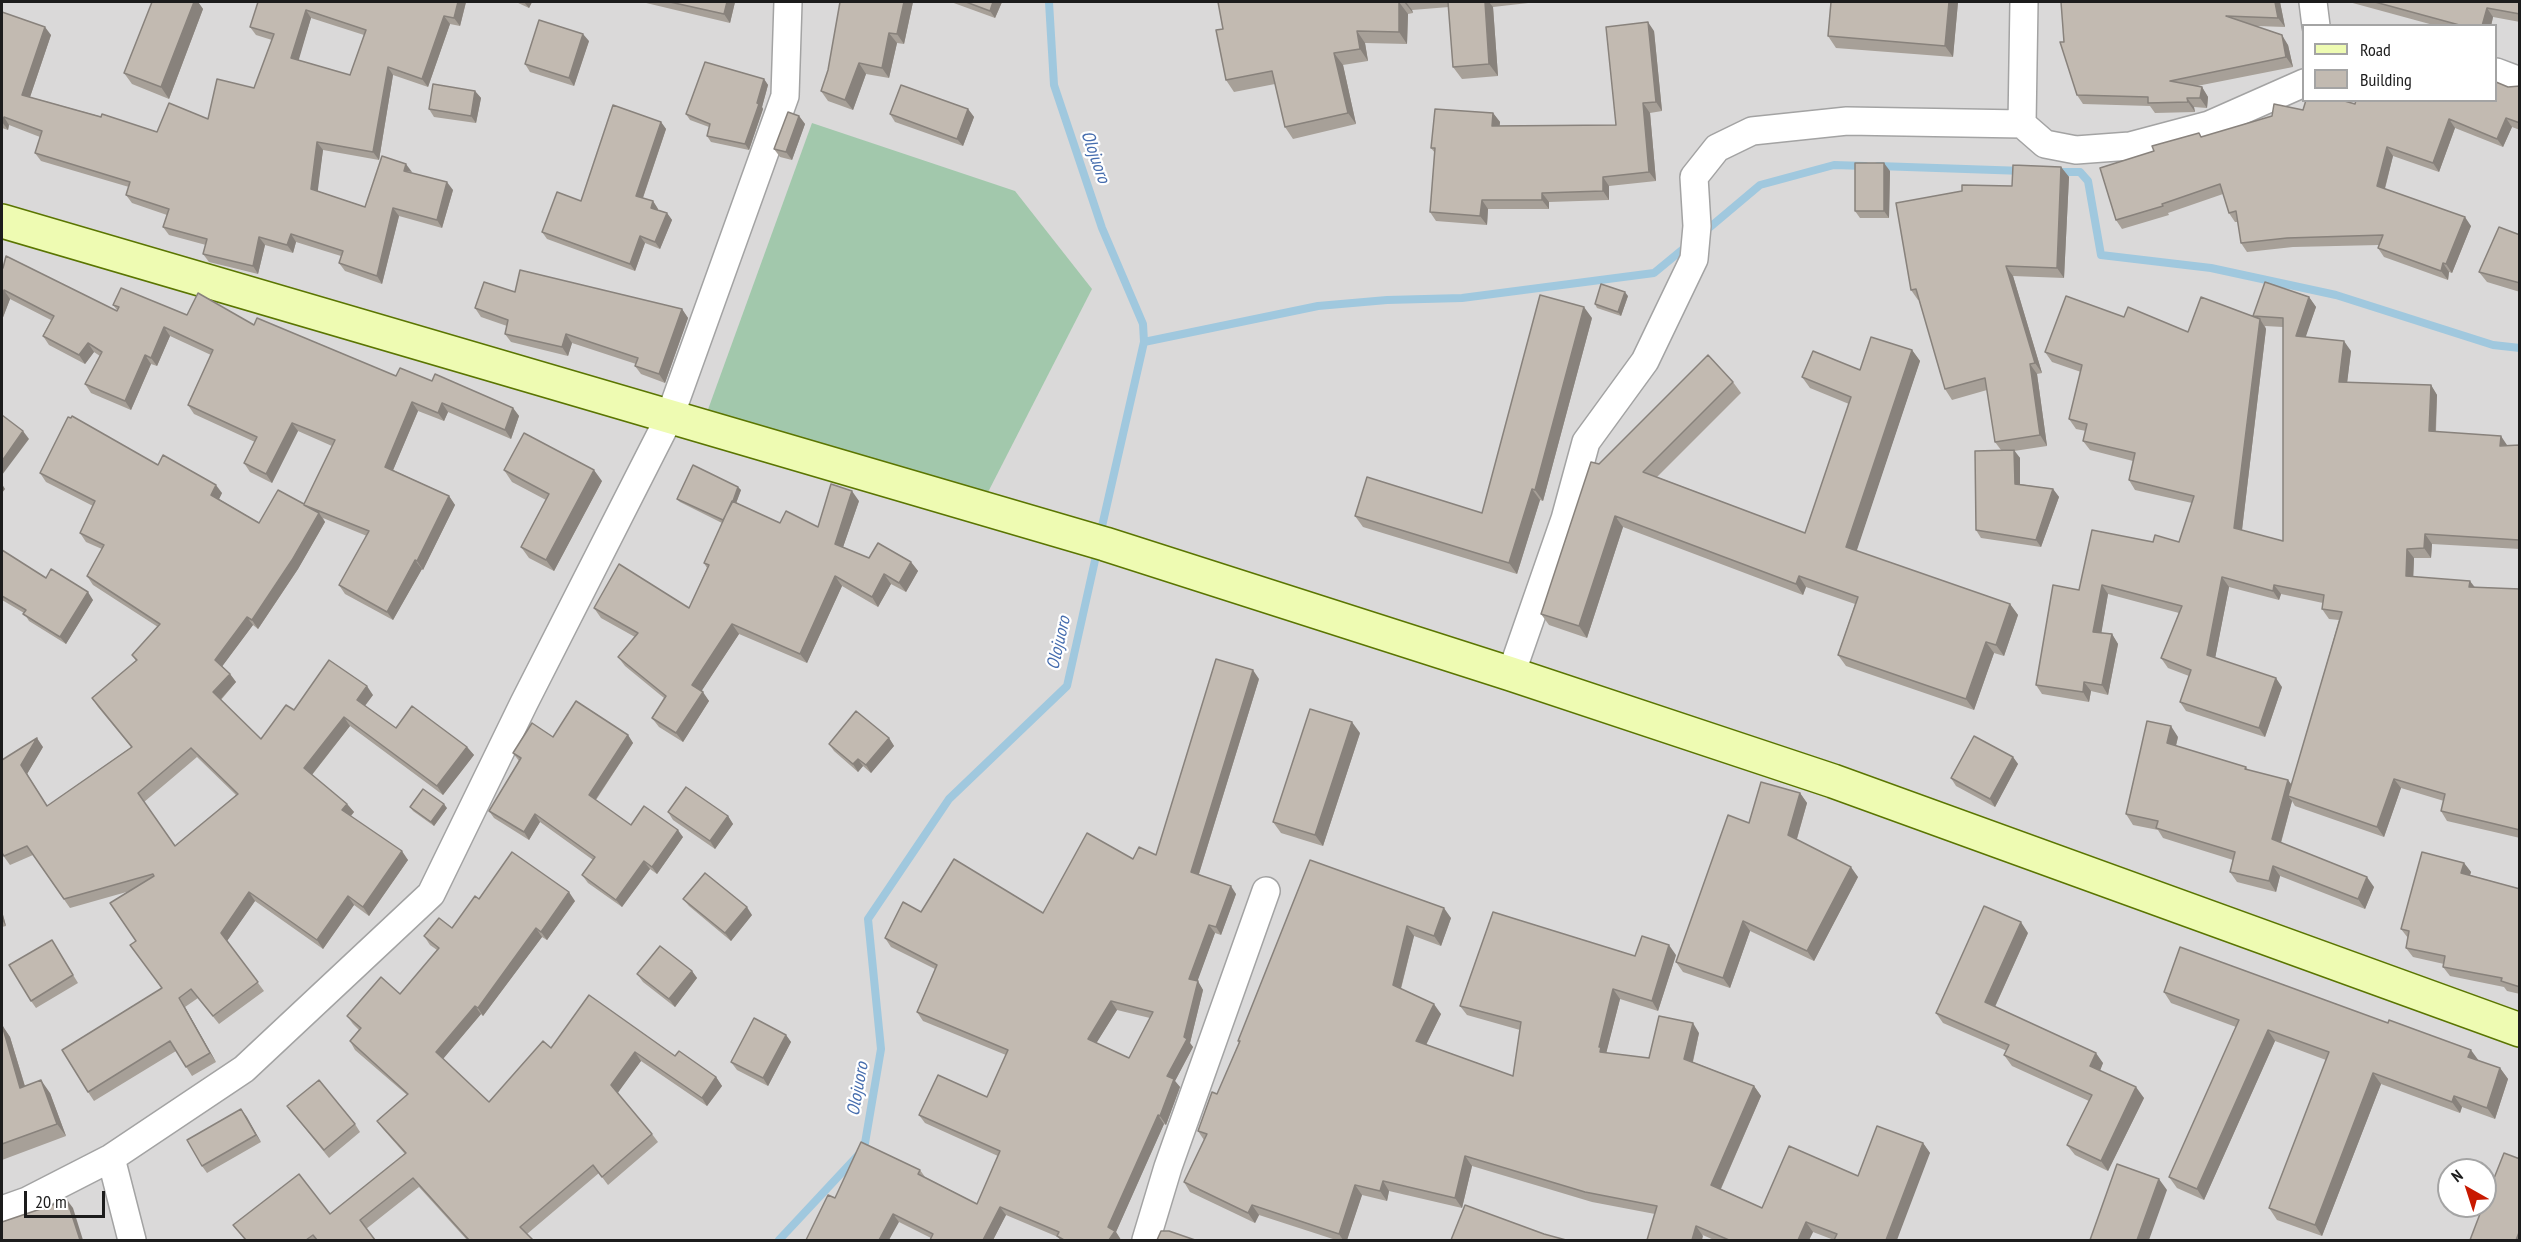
<!DOCTYPE html>
<html>
<head>
<meta charset="utf-8">
<style>
	body { margin:0 }
	#map { position:relative; width:2521px; height:1242px; overflow:hidden; background:#eeebe1; font-family:"PT Sans Narrow",sans-serif }
	canvas { display:block }
	.frame { position:absolute; inset:0; border:3px solid #1c1c1c; pointer-events:none }
	.legend { position:absolute; left:2302px; top:24px; width:195px; height:78px; box-sizing:border-box; background:#fff; border:2px solid #a4a4a4; margin:0; padding:8px 10px; list-style:none; font-size:18px; color:#1c1c1c }
	.legend li { display:flex; align-items:center; gap:12px; height:30px }
	.legend b { width:30px; border:2px solid #a4a4a4 }
	.north { position:absolute; left:2437px; top:1158px; width:60px; height:60px; box-sizing:border-box; background:#fff; border:2px solid #a4a4a4; border-radius:50%; rotate:321deg; font-size:16px; font-weight:700; line-height:24px; text-align:center; color:#1c1c1c }
	.north::after { content:''; display:block; margin:auto; width:21px; height:27px; background:#c81900; clip-path:polygon(50% 0,100% 100%,50% 72%,0 100%) }
	.scale { position:absolute; left:24px; top:1191px; width:81px; height:27px; box-sizing:border-box; border:3px solid #1c1c1c; border-top:0; padding-left:8px; font-size:18px; line-height:21px; white-space:nowrap; color:#1c1c1c; -webkit-text-stroke:4px #fff; paint-order:stroke }
</style>
</head>
<body>
<div id="map">
<canvas width="2521" height="1242"></canvas>
<div class="frame"></div>
<ul class="legend">
<li><b style="height:8px;background:#eefbb2"></b>Road</li>
<li><b style="height:16px;background:#c2bab1"></b>Building</li>
</ul>
<div class="north">N</div>
<div class="scale">20 m</div>
</div>
<script>
const ctx = document.querySelector('canvas').getContext('2d');
ctx.lineJoin = 'round';
function fill(path, color) { ctx.fillStyle = color; ctx.fill(path, 'evenodd'); }
const shape = rows => new Path2D(rows.map(r => 'M' + r).join(''));
function trace(path, color, width, dash) { ctx.strokeStyle = color; ctx.lineWidth = width; ctx.lineCap = dash ? 'butt' : 'round'; ctx.setLineDash(dash || []); ctx.stroke(path); }
function drawText(font, color, halo, rows, align = 'center') {
  ctx.font = font + ' "PT Sans Narrow",sans-serif'; ctx.lineWidth = 4.5; ctx.setLineDash([]); ctx.textBaseline = 'middle'; ctx.strokeStyle = halo; ctx.fillStyle = color; for (const [text, x, y, turn = 0] of rows) {
    ctx.save(); ctx.translate(x, y); ctx.rotate((+turn || 0) * Math.PI / 180); ctx.textAlign = isNaN(turn) ? turn : align; if (halo) ctx.strokeText(text, 0, 0); ctx.fillText(text, 0, 0); ctx.restore();
  }
}
fill(shape([
	[2,2,2519,2,2519,1240,2,1240],
	[2304,26,2496,26,2496,100,2304,100],
	[2449,1170,2485,1170,2485,1206,2449,1206]
]), '#dad9d9');
fill(shape([
	[812,123,1015,191,1092,289,985,498,706,415]
]), '#a2c8ac');
trace(shape([
	[1049,2,1054,85,1102,228,1143,324,1144,342,1100,535],
	[1878,166,2024,171],
	[2055,172,2080,172,2088,181,2101,255,2211,268,2336,295,2493,345,2520,348],
	[1703,233,1760,185,1834,165,1865,166],
	[1144,342,1318,306,1387,300,1462,298,1654,273,1688,245],
	[779,1240,864,1149,881,1049,868,919,949,799,1067,686,1098,547]
]), '#a0c8de', 8);
const street = shape([
	[2313,2,2316,26],
	[2496,72,2520,81],
	[2022,124,2024,2],
	[1511,674,1565,519,1586,442,1645,361,1694,259,1697,226,1694,177,1717,148,1752,131,1847,121,2022,124,2045,144,2076,150,2130,146,2209,125,2304,83],
	[111,1158,132,1240],
	[2,1210,27,1201,111,1158,244,1069,431,894,524,703,670,416,785,96,788,2],
	[1146,1240,1168,1167,1266,891]
]);
const secondary = shape([
	[2,221,1105,544,1511,674,1833,781,2520,1030]
]);
trace(street, '#a3a3a3', 30);
trace(secondary, '#5a7501', 36);
trace(street, '#fff', 27);
trace(secondary, '#eefbb2', 33);
fill(shape([
	[152,2,198,2,203,9,169,99,132,84,124,73],
	[258,2,466,2,460,26,450,24,428,87,393,75,379,160,323,150,317,191,365,207,412,173,453,190,442,228,399,216,382,284,345,271,339,263,341,256,296,242,293,253,265,245,258,274,209,262,203,254,206,245,169,235,163,227,167,215,132,203,126,195,129,187,41,161,35,153,40,137,9,125,8,130,2,128,2,12,51,35,30,97,157,132,208,119,254,88,272,40,256,35,250,27],
	[311,18,364,35,350,75,298,60],
	[516,2,532,2,529,8],
	[642,2,735,2,730,23],
	[840,2,913,2,904,44,897,43,889,78,866,74,853,110,828,101,821,91,828,70],
	[951,2,1002,2,995,18],
	[1218,2,1537,2,1493,7,1498,76,1462,79,1453,67,1449,7,1412,10,1413,13,1408,14,1407,44,1365,43,1368,61,1343,65,1356,124,1293,139,1285,127,1275,84,1234,92,1226,80,1223,29],
	[1831,2,1958,2,1953,57,1836,48,1828,36],
	[2280,2,2285,27,2257,26,2288,45,2293,67,2197,86,2202,87,2208,97,2207,108,2194,107,2195,112,2155,113,2150,106,2083,104,2077,95,2064,42],
	[2349,2,2520,2,2520,22,2493,17,2491,26,2437,26],
	[1654,31,1662,111,1650,113,1656,181,1609,186,1609,200,1549,202,1549,209,1488,209,1487,225,1436,221,1430,212,1435,153,1431,148,1493,113,1500,122,1499,126,1616,125],
	[589,41,574,86,530,72,525,64],
	[764,79,768,85,762,107,763,109,749,150,711,142,707,136,709,127,690,120,686,114],
	[2520,86,2520,130,2512,127,2503,147,2455,128,2439,172,2393,156,2385,189,2471,226,2452,273,2449,272,2448,280,2384,257,2378,248,2379,245,2293,247,2247,252,2241,243,2238,222,2235,222,2229,213,2223,194,2168,213,2169,215,2122,229,2116,220,2202,137,2303,110],
	[475,91,481,98,476,123,434,117,429,109],
	[968,109,974,117,963,146,895,122,890,114],
	[799,116,805,124,792,160,780,157,774,149],
	[661,122,666,129,643,198,653,201,658,209,658,210,667,213,672,220,660,249,645,243,635,271,547,239,542,232,581,201],
	[2061,167,2069,177,2064,278,2013,276,2042,373,2037,374,2047,446,2014,451,2020,458,2020,484,2053,489,2059,497,2041,547,1981,538,1976,530,2001,450,1995,442,1987,390,1952,400,1945,389,1920,300,1918,300,1911,290,2012,186],
	[1890,171,1889,218,1860,218,1855,211],
	[2520,235,2520,292,2487,282,2479,272],
	[2,268,117,311,117,310,113,305,254,325,396,376,432,381,513,408,519,416,511,439,448,412,444,421,418,411,393,470,449,496,455,505,423,570,422,569,393,620,345,594,339,585,367,536,323,518,325,522,298,569,258,629,253,625,222,666,230,674,236,682,221,700,261,739,294,710,373,695,365,706,396,728,467,747,474,755,443,795,350,726,312,775,347,804,354,812,351,816,408,860,369,916,354,905,323,949,255,901,227,941,264,991,219,1024,198,998,185,1007,216,1062,192,1076,176,1051,94,1101,88,1092,162,988,136,941,130,891,70,908,33,855,10,865,2,854,2,760,43,747,27,774,47,806,131,747,98,707,92,698,136,661,132,655,158,627,93,585,87,576,102,549,86,542,80,533,93,506,46,482,40,473,158,465,222,493,219,499,259,523,304,504,332,446,298,431,272,483,250,472,244,463,255,442,194,414,188,405,211,355,170,336,157,366,151,364,131,410,91,393,85,384,100,356,94,352,85,364,49,345,43,336,51,320,10,299,2,320],
	[197,757,236,795,175,846,144,802],
	[515,292,682,309,688,318,665,383,641,374,635,366,636,364,572,343,568,356,511,342,505,334,507,326,481,317,475,308],
	[1628,296,1621,316,1597,308,1595,304],
	[2309,297,2316,307,2305,337,2351,351,2347,382,2431,385,2437,395,2436,432,2507,446,2520,445,2520,549,2432,544,2431,558,2414,558,2413,576,2475,587,2520,589,2520,838,2447,821,2441,811,2444,801,2401,788,2384,837,2295,806,2292,801,2281,843,2374,887,2365,909,2280,876,2276,892,2237,882,2230,872,2233,860,2163,838,2158,830,2133,825,2126,814,2178,737,2176,746,2246,767,2248,770,2288,780,2292,785,2339,620,2329,619,2322,609,2323,603,2281,594,2279,600,2229,587,2215,658,2282,687,2265,737,2186,711,2180,702,2189,676,2168,668,2161,658,2179,613,2108,594,2101,633,2112,634,2118,644,2108,695,2091,691,2089,702,2042,694,2036,685,2079,590,2153,542,2179,542,2192,503,2135,490,2129,480,2133,461,2090,450,2083,441,2086,431,2076,429,2069,419,2081,372,2052,362,2045,352,2124,317,2188,332,2254,317],
	[2265,326,2283,327,2283,541,2242,530,2266,329],
	[1592,318,1543,501,1540,500,1517,574,1363,527,1355,516,1482,513],
	[1912,350,1920,361,1856,551,2010,604,2018,615,2004,656,1994,653,1974,710,1846,666,1838,655,1855,604,1806,587,1803,595,1623,527,1587,638,1549,625,1541,614,1599,464,1733,382,1741,393,1657,477,1805,533,1849,404,1810,388,1802,377,1860,370],
	[504,470,602,481,554,571,529,558,521,547,546,500,512,482],
	[738,487,741,490,736,503,780,523,818,527,859,501,843,547,869,558,911,562,918,571,906,592,891,584,878,607,842,586,807,663,739,634,701,691,709,701,683,742,659,727,652,718,664,698,625,666,618,657,635,637,601,618,594,608,689,608,707,568,704,563,722,523,680,502,677,499],
	[2,550,46,578,93,600,66,644,29,621,24,613,2,600],
	[1259,679,1199,874,1236,894,1221,935,1215,933,1197,981,1203,990,1190,1043,1193,1047,1175,1081,1180,1087,1166,1125,1164,1124,1116,1232,1121,1240,1060,1240,1058,1237,1006,1215,993,1240,930,1240,931,1238,899,1222,835,1198,920,1170,925,1177,977,1204,998,1156,925,1123,919,1115,987,1097,1006,1055,923,1021,917,1012,935,969,891,947,885,938,921,912,1043,913,1133,859,1156,855],
	[1117,1010,1150,1018,1129,1058,1096,1043],
	[1360,733,1323,846,1281,833,1273,822],
	[628,735,633,743,596,800,631,825,683,837,657,874,650,869,622,907,588,883,582,875,593,860,540,822,529,840,494,818,489,811,519,761,513,753,553,737],
	[889,738,894,746,871,773,863,766,858,772,834,751,829,744],
	[2013,757,2018,764,1995,807,1956,786,1951,778],
	[1800,793,1807,803,1797,839,1858,877,1814,961,1750,931,1730,988,1683,972,1676,962,1749,823],
	[410,807,447,808,434,826,413,811],
	[668,812,728,816,733,824,715,849,673,820],
	[1310,860,1451,918,1441,946,1414,936,1401,989,1441,1014,1426,1045,1513,1076,1520,1030,1467,1015,1460,1006,1635,956,1676,955,1658,1011,1620,999,1606,1053,1649,1058,1699,1033,1693,1062,1754,1086,1761,1096,1721,1189,1762,1208,1858,1176,1923,1143,1930,1153,1834,1240,1813,1232,1809,1240,1714,1240,1655,1214,1592,1202,1472,1166,1462,1208,1389,1191,1387,1201,1362,1195,1347,1240,1336,1240,1259,1215,1255,1223,1190,1192,1184,1182,1204,1140,1198,1131,1217,1094,1239,1043,1238,1041],
	[2464,863,2471,872,2470,875,2520,889,2520,994,2507,991,2504,987,2450,976,2443,967,2444,964,2413,957,2406,948,2408,938,2401,929],
	[479,899,575,901,547,940,542,937,483,1016,481,1014,443,1059,489,1102,551,1048,589,995,675,1056,716,1077,722,1086,707,1106,641,1061,617,1093,652,1134,658,1142,608,1185,599,1173,527,1234,533,1240,467,1240,419,1187,366,1229,375,1240,245,1240,233,1225,330,1214,405,1154,383,1129,377,1121,407,1095,355,1050,350,1041,359,1030,353,1024,347,1016,400,994,437,950,430,945,424,936,452,928],
	[683,899,752,915,731,941,689,906],
	[2,911,6,926,2,927],
	[2028,933,1995,1007,2103,1063,2100,1070,2144,1098,2108,1171,2075,1155,2067,1145,2089,1101,2012,1066,2004,1055,2007,1051,1943,1023,1936,1013],
	[52,940,78,983,36,1008,31,1001],
	[692,971,697,978,675,1007,643,982,637,974],
	[2164,992,2479,1061,2500,1068,2508,1079,2495,1119,2462,1107,2460,1113,2381,1084,2322,1236,2277,1220,2269,1208,2326,1060,2275,1041,2204,1200,2177,1188,2169,1177,2236,1027,2171,1003],
	[2,1025,10,1037,25,1086,50,1093,66,1136,2,1160],
	[786,1035,791,1042,768,1086,737,1070,731,1062],
	[287,1106,355,1124,360,1132,329,1158],
	[241,1109,261,1142,207,1173,202,1166]
]), '#a7a098');
fill(shape([
	[194,2,198,2,203,9,169,99,161,87],
	[458,2,466,2,460,26,454,18],
	[524,2,532,2,529,8],
	[727,2,735,2,730,23,724,14],
	[904,2,913,2,904,44,897,34],
	[993,2,1002,2,995,18,990,11],
	[1399,2,1408,14,1407,44,1399,32],
	[1404,2,1406,2,1412,10,1413,13],
	[1485,2,1489,2,1493,7,1498,76,1489,64],
	[1949,2,1958,2,1953,57,1945,46],
	[2275,2,2280,2,2285,27,2278,18],
	[2487,8,2493,17,2491,26,2482,26],
	[306,10,311,18,297,66,291,58],
	[444,16,450,24,428,87,422,79],
	[1648,22,1654,31,1662,111,1656,102],
	[45,27,51,35,28,103,22,95],
	[1357,31,1365,43,1368,61,1360,49],
	[889,33,897,43,889,78,882,68],
	[583,34,589,41,574,86,569,78],
	[2282,35,2288,45,2293,67,2286,57],
	[1334,53,1343,65,1356,124,1348,113],
	[859,63,866,74,853,110,845,100],
	[388,67,393,75,379,160,373,152],
	[764,79,768,85,762,107,763,109,749,150,745,144],
	[2202,87,2208,97,2207,108,2200,98],
	[475,91,481,98,476,123,471,116],
	[2187,98,2194,107,2195,112,2188,102],
	[1643,103,1650,113,1656,181,1649,172],
	[968,109,974,117,963,146,957,139],
	[1493,113,1500,122,1499,135,1492,126],
	[799,116,805,124,792,160,786,152],
	[4,117,9,125,8,130,2,122],
	[2506,118,2512,127,2503,147,2497,139],
	[2449,119,2455,128,2439,172,2433,163],
	[661,122,666,129,641,203,636,196],
	[317,142,323,150,317,197,311,189],
	[2387,147,2393,156,2383,195,2377,186],
	[1884,163,1890,171,1889,218,1884,211],
	[406,164,412,172,404,171],
	[2061,167,2069,177,2064,278,2057,268],
	[1603,177,1609,186,1609,200,1603,191],
	[447,182,453,190,442,228,437,220],
	[1542,193,1549,202,1549,209,1542,200],
	[1482,200,1488,209,1487,225,1480,216],
	[653,201,658,209,656,215,651,208],
	[393,208,399,216,382,284,377,276],
	[667,213,672,220,660,249,655,242],
	[2465,217,2471,226,2452,273,2446,264],
	[291,234,296,242,293,253,287,245],
	[640,236,645,243,635,271,630,264],
	[259,237,265,245,258,274,253,266],
	[2443,263,2449,272,2448,280,2441,271],
	[2006,266,2013,276,2042,373,2035,363],
	[4,290,10,299,2,320,2,297],
	[1625,292,1628,296,1621,316,1618,312],
	[2309,297,2316,307,2303,345,2296,336],
	[1584,307,1592,318,1543,501,1535,490],
	[682,309,688,318,665,383,659,374],
	[2260,319,2266,329,2241,538,2234,528],
	[164,327,170,336,157,366,151,358],
	[566,334,572,343,568,356,562,347],
	[2344,341,2351,351,2346,392,2339,382],
	[88,343,94,352,85,364,79,355],
	[1912,350,1920,361,1854,559,1846,547],
	[145,355,151,364,131,410,125,401],
	[2030,364,2037,374,2047,446,2040,435],
	[2431,385,2437,395,2435,441,2429,431],
	[412,402,418,411,391,475,385,467],
	[442,403,448,412,444,421,438,413],
	[513,408,519,416,511,439,505,430],
	[292,423,298,431,272,483,266,474],
	[23,431,29,439,2,475,2,461],
	[2501,436,2507,445,2500,446],
	[2014,450,2020,458,2020,491,2015,484],
	[594,470,602,481,554,571,546,560],
	[2,484,5,489,2,493],
	[216,485,222,493,217,503,211,495],
	[738,487,741,490,728,525,725,521],
	[1532,489,1540,500,1517,574,1509,563],
	[2053,489,2059,497,2041,547,2036,540],
	[852,491,859,501,841,553,835,544],
	[449,496,455,505,423,570,417,561],
	[319,513,325,522,298,569,258,629,252,620],
	[1615,516,1623,527,1587,638,1579,626],
	[2425,534,2432,544,2431,558,2424,548],
	[2407,549,2414,558,2413,585,2406,576],
	[415,560,422,569,393,620,387,612],
	[911,562,918,571,906,592,899,583],
	[884,574,891,584,878,607,872,597],
	[835,576,842,586,807,663,800,654],
	[1799,576,1806,587,1803,595,1796,584],
	[2222,577,2229,587,2214,664,2207,655],
	[2470,581,2477,590,2469,587],
	[2102,585,2108,594,2100,641,2093,632],
	[2274,585,2281,594,2279,600,2273,591],
	[88,592,93,600,66,644,60,637],
	[2010,604,2018,615,2004,656,1996,645],
	[247,617,253,625,221,668,215,660],
	[732,624,739,634,699,695,692,685],
	[2112,634,2118,644,2108,695,2102,685],
	[1986,642,1994,653,1974,710,1966,699],
	[1253,670,1259,679,1197,880,1191,872],
	[230,674,236,682,219,701,213,692],
	[2276,678,2282,687,2265,737,2259,728],
	[2084,682,2091,691,2089,702,2083,692],
	[367,686,373,695,363,708,357,700],
	[703,692,709,701,683,742,676,733],
	[344,717,350,726,310,777,304,768],
	[1352,722,1360,733,1323,846,1315,835],
	[2171,726,2178,737,2174,753,2167,743],
	[628,735,633,743,594,802,589,795],
	[37,738,43,747,27,774,53,815,21,765],
	[889,738,894,746,871,773,866,765],
	[467,747,474,755,443,795,437,786],
	[2013,757,2018,764,1995,807,1990,799],
	[858,759,863,766,858,772,853,764],
	[2394,779,2401,788,2384,837,2377,827],
	[2288,780,2295,790,2288,796,2292,801,2279,849,2272,839],
	[1800,793,1807,803,1795,845,1788,835],
	[347,804,354,812,348,819,342,810],
	[444,804,447,808,434,826,431,822],
	[535,814,540,822,529,840,524,832],
	[728,816,733,824,715,849,710,841],
	[678,830,683,837,657,874,652,867],
	[402,851,408,860,369,916,363,907],
	[644,861,650,869,622,907,616,900],
	[2464,863,2471,872,2468,882,2461,873],
	[2273,866,2280,876,2276,892,2269,881],
	[1851,867,1858,877,1814,961,1807,951],
	[2367,877,2374,887,2365,909,2358,899],
	[1231,886,1236,894,1221,935,1216,927],
	[249,892,255,901,227,941,221,933],
	[569,892,575,901,547,940,541,932],
	[348,896,354,905,323,949,317,940],
	[747,907,752,915,731,941,725,933],
	[1444,908,1451,918,1441,946,1434,936],
	[2,911,6,926,2,920],
	[1743,921,1750,931,1730,988,1723,978],
	[2021,922,2028,933,1992,1013,1985,1002],
	[1209,925,1215,933,1195,988,1189,979],
	[1407,926,1414,936,1399,995,1393,985],
	[536,928,542,937,483,1016,478,1008],
	[1669,945,1676,955,1658,1011,1652,1001],
	[692,971,697,978,675,1007,669,999],
	[1198,981,1203,990,1190,1043,1193,1047,1175,1081,1180,1087,1166,1125,1160,1116,1167,1076,1184,1037],
	[1613,989,1620,999,1606,1054,1600,1052,1599,1047],
	[179,998,185,1007,216,1062,210,1053],
	[1111,1001,1117,1010,1094,1047,1088,1039],
	[1434,1004,1441,1014,1423,1051,1416,1041],
	[475,1006,481,1014,442,1060,436,1052],
	[1693,1023,1699,1033,1691,1069,1684,1059],
	[2,1025,10,1037,29,1100,20,1088],
	[2268,1030,2275,1041,2204,1200,2197,1189],
	[786,1035,791,1042,768,1086,763,1078],
	[2471,1050,2479,1061,2468,1057],
	[635,1052,641,1061,617,1094,611,1085],
	[2096,1053,2103,1063,2098,1076,2090,1066],
	[2500,1068,2508,1079,2495,1119,2487,1108],
	[2373,1073,2381,1084,2322,1236,2315,1225],
	[716,1077,722,1086,707,1106,702,1098],
	[41,1080,50,1093,66,1136,57,1124],
	[1754,1086,1761,1096,1718,1195,1711,1185],
	[2136,1087,2144,1098,2108,1171,2101,1161],
	[2454,1096,2462,1107,2460,1113,2452,1102],
	[241,1109,247,1117,261,1142,256,1135],
	[1158,1115,1164,1124,1116,1232,1121,1240,1109,1240,1108,1227],
	[1923,1143,1930,1153,1897,1240,1886,1240],
	[1465,1156,1472,1166,1462,1208,1455,1198],
	[2159,1179,2167,1190,2149,1240,2137,1240],
	[1383,1181,1389,1191,1387,1201,1380,1191],
	[1355,1185,1362,1195,1347,1240,1343,1240,1339,1234],
	[67,1200,73,1208,83,1240,80,1240],
	[1252,1205,1259,1215,1255,1223,1248,1213],
	[1000,1207,1006,1215,993,1240,983,1240],
	[893,1214,899,1222,889,1240,879,1240],
	[1806,1222,1813,1232,1809,1240,1798,1240],
	[1696,1226,1703,1236,1702,1240,1692,1240],
	[2520,1230,2520,1240,2516,1240]
]), '#88827c');
const building = shape([
	[152,2,194,2,161,87,124,73,152,2],
	[258,2,458,2,454,18,444,16,422,79,388,67,373,152,317,142,311,189,365,207,382,156,406,164,404,171,447,182,437,220,393,208,377,276,339,263,343,251,291,234,287,245,259,237,253,266,203,254,207,239,163,227,169,209,126,195,130,182,35,153,42,131,4,117,2,122,2,12,45,27,22,95,101,117,102,114,157,132,169,103,208,119,217,79,254,88,274,34,250,27,258,2],
	[306,10,366,30,350,75,291,58,306,10],
	[670,2,727,2,724,14,670,2],
	[840,2,904,2,897,34,889,33,882,68,859,63,845,100,821,91,828,70,840,2],
	[966,2,993,2,990,11,966,2],
	[1218,2,1402,2,1399,2,1399,32,1357,31,1360,49,1334,53,1348,113,1285,127,1272,71,1226,80,1216,30,1223,29,1218,2],
	[1448,2,1485,2,1489,64,1453,67,1448,2],
	[1831,2,1949,2,1945,46,1828,36,1831,2],
	[2061,2,2275,2,2278,18,2226,16,2282,35,2286,57,2170,81,2202,87,2200,98,2187,98,2188,102,2148,103,2148,97,2077,95,2060,42,2064,42,2061,2],
	[2375,2,2520,2,2520,14,2487,8,2482,26,2463,26,2375,2],
	[539,20,583,34,569,78,525,64,539,20],
	[1648,22,1656,102,1643,103,1649,172,1603,177,1603,191,1542,193,1542,200,1482,200,1480,216,1430,212,1435,148,1431,148,1435,109,1493,113,1492,126,1616,125,1606,27,1648,22],
	[705,62,764,79,757,103,759,104,745,144,707,136,710,124,686,114,705,62],
	[2496,82,2508,87,2520,86,2520,123,2506,118,2497,139,2449,119,2433,163,2387,147,2377,186,2465,217,2446,264,2443,263,2441,271,2378,248,2383,235,2287,238,2241,243,2236,211,2229,213,2220,184,2162,204,2163,206,2116,220,2100,168,2154,151,2152,146,2199,133,2201,137,2272,116,2274,104,2303,110,2306,100,2341,100,2355,104,2356,100,2496,100,2496,82],
	[433,84,475,91,471,116,429,109,433,84],
	[901,85,968,109,957,139,890,114,901,85],
	[613,105,661,122,636,196,653,201,651,208,667,213,655,242,640,236,630,264,542,232,557,192,581,201,613,105],
	[788,112,799,116,786,152,774,149,788,112],
	[1855,163,1884,163,1884,211,1855,211,1855,163],
	[2013,165,2061,167,2057,268,2006,266,2035,363,2030,364,2040,435,1995,442,1985,378,1945,389,1916,289,1911,290,1896,203,1962,191,1962,185,2012,186,2013,165],
	[2499,227,2520,235,2520,283,2479,272,2499,227],
	[6,256,117,311,119,307,113,305,121,288,187,315,198,293,254,325,257,318,396,376,400,368,432,381,435,374,513,408,505,430,442,403,438,413,412,402,385,467,449,496,417,561,415,560,387,612,339,585,369,531,304,505,319,513,292,560,252,620,247,617,215,660,230,674,213,692,261,739,286,705,294,710,329,660,367,686,357,700,396,728,412,706,467,747,437,786,344,717,304,768,347,804,342,810,402,851,363,907,348,896,317,940,249,892,221,933,258,982,213,1016,191,989,179,998,210,1053,186,1067,170,1041,88,1092,62,1050,162,988,130,945,136,941,110,903,154,876,153,874,64,899,27,846,4,856,2,853,2,760,37,738,21,765,47,806,132,747,92,698,137,660,132,655,160,624,87,576,104,545,80,533,95,501,40,473,68,417,71,418,72,416,158,465,163,455,216,485,211,495,259,523,278,490,304,504,335,440,292,423,266,474,244,463,257,437,188,405,213,350,164,327,151,358,145,355,125,401,85,384,102,352,88,343,79,355,43,336,54,316,4,290,2,297,2,268,3,268,6,256],
	[191,748,238,794,175,846,138,793,191,748],
	[520,270,682,309,659,374,635,366,638,358,566,334,562,347,505,334,508,320,475,308,484,282,515,292,520,270],
	[2265,282,2309,297,2296,336,2344,341,2339,382,2431,385,2429,431,2501,436,2500,446,2520,445,2520,546,2519,540,2425,534,2424,548,2407,549,2406,576,2470,581,2469,587,2520,589,2520,830,2441,811,2445,794,2394,779,2377,827,2288,796,2342,612,2322,609,2324,595,2274,585,2273,591,2222,577,2207,655,2276,678,2259,728,2180,702,2191,670,2161,658,2182,606,2102,585,2093,632,2112,634,2102,685,2084,682,2083,692,2036,685,2053,585,2079,590,2092,530,2153,542,2155,535,2179,542,2194,496,2129,480,2135,453,2083,441,2087,424,2069,419,2082,365,2045,352,2066,296,2124,317,2128,307,2188,332,2201,297,2260,319,2234,528,2283,541,2283,318,2253,316,2265,282],
	[1601,284,1625,292,1618,312,1595,304,1601,284],
	[1540,295,1584,307,1535,490,1532,489,1509,563,1355,516,1367,477,1482,513,1540,295],
	[1871,337,1912,350,1846,547,2010,604,1996,645,1986,642,1966,699,1838,655,1858,597,1799,576,1796,584,1615,516,1579,626,1541,614,1591,462,1599,464,1708,355,1733,382,1643,472,1805,533,1851,397,1802,377,1813,351,1860,370,1871,337],
	[2,415,23,431,2,461,2,415],
	[524,433,594,470,546,560,521,547,549,494,504,470,524,433],
	[2014,450,2015,484,2053,489,2036,540,1976,530,1975,451,2014,450],
	[693,465,738,487,733,501,723,520,677,499,693,465],
	[831,484,852,491,835,544,869,558,878,543,911,562,899,583,884,574,872,597,835,576,800,654,732,624,692,685,703,692,676,733,652,718,666,696,618,657,638,633,594,608,619,564,689,608,709,565,704,563,732,501,780,523,786,511,818,527,831,484],
	[2,550,46,578,51,569,88,592,60,637,23,614,26,610,2,596,2,550],
	[1216,659,1253,670,1191,872,1231,886,1216,927,1209,925,1189,979,1198,981,1184,1037,1187,1039,1167,1076,1174,1079,1160,1116,1158,1115,1108,1227,1115,1231,1109,1240,1064,1240,1057,1236,1059,1232,1000,1207,983,1240,930,1240,933,1234,893,1214,879,1240,806,1240,828,1195,835,1198,861,1142,920,1170,918,1174,977,1204,1000,1151,919,1115,938,1075,987,1097,1008,1050,917,1012,937,965,885,938,903,902,921,912,954,859,1043,913,1087,833,1133,859,1139,847,1156,855,1216,659],
	[1111,1001,1153,1012,1129,1058,1088,1039,1111,1001],
	[576,701,628,735,589,795,631,825,644,806,678,830,652,867,644,861,616,900,582,875,595,857,535,814,524,832,489,811,521,758,513,753,532,723,553,737,576,701],
	[1310,709,1352,722,1315,835,1273,822,1310,709],
	[856,711,889,738,866,765,858,759,853,764,829,744,856,711],
	[2147,721,2171,726,2167,743,2246,767,2245,769,2288,780,2272,839,2367,877,2358,899,2273,866,2269,881,2230,872,2235,852,2156,828,2158,821,2126,814,2147,721],
	[1974,736,2013,757,1990,799,1951,778,1974,736],
	[1761,782,1800,793,1788,835,1851,867,1807,951,1743,921,1723,978,1676,962,1728,815,1749,823,1761,782],
	[686,787,728,816,710,841,668,812,686,787],
	[423,789,444,804,431,822,410,807,423,789],
	[512,852,569,892,541,932,536,928,478,1008,475,1006,436,1052,489,1102,543,1041,551,1048,589,995,675,1056,679,1051,716,1077,702,1098,635,1052,611,1085,652,1134,602,1177,593,1165,520,1227,533,1240,469,1240,413,1178,360,1220,375,1240,317,1240,313,1235,306,1240,246,1240,233,1225,299,1174,330,1214,406,1153,377,1121,408,1094,350,1041,361,1028,347,1016,381,977,400,994,439,948,424,936,439,918,452,928,475,896,479,899,512,852],
	[2422,852,2464,863,2461,873,2520,889,2520,987,2501,981,2502,978,2443,967,2445,956,2406,948,2409,931,2401,929,2422,852],
	[1310,860,1444,908,1434,936,1407,926,1393,985,1434,1004,1416,1041,1513,1076,1521,1022,1460,1006,1493,912,1635,956,1642,936,1669,945,1652,1001,1613,989,1599,1047,1601,1047,1600,1052,1649,1058,1659,1016,1693,1023,1684,1059,1754,1086,1711,1185,1762,1208,1789,1146,1858,1176,1877,1126,1923,1143,1886,1240,1834,1240,1837,1234,1806,1222,1798,1240,1729,1240,1696,1226,1692,1240,1647,1240,1657,1206,1585,1192,1465,1156,1455,1198,1383,1181,1380,1191,1355,1185,1339,1234,1252,1205,1248,1213,1184,1182,1207,1134,1198,1131,1212,1092,1217,1094,1240,1041,1238,1041,1310,860],
	[705,873,747,907,725,933,683,899,705,873],
	[1984,906,2021,922,1985,1002,2096,1053,2090,1066,2136,1087,2101,1161,2067,1145,2092,1095,2004,1055,2009,1045,1936,1013,1984,906],
	[52,940,73,975,31,1001,9,965,52,940],
	[660,946,692,971,669,999,637,974,660,946],
	[2180,947,2388,1023,2389,1020,2471,1050,2468,1057,2500,1068,2487,1108,2454,1096,2452,1102,2373,1073,2315,1225,2269,1208,2329,1052,2268,1030,2197,1189,2169,1177,2239,1020,2164,992,2180,947],
	[754,1018,786,1035,763,1078,731,1062,754,1018],
	[2,1025,20,1088,41,1080,57,1124,2,1144,2,1025],
	[319,1080,355,1124,324,1150,287,1106,319,1080],
	[241,1109,256,1135,202,1166,187,1140,241,1109],
	[2504,1153,2520,1159,2520,1230,2516,1240,2470,1240,2483,1206,2485,1206,2485,1201,2504,1153],
	[2117,1164,2159,1179,2137,1240,2090,1240,2117,1164],
	[67,1200,80,1240,2,1240,2,1222,67,1200],
	[1465,1205,1544,1234,1566,1240,1451,1240,1465,1205],
	[1161,1231,1169,1231,1195,1240,1157,1240,1161,1231]
]);
fill(building, '#c2bab1');
trace(building, '#88827c', 1.5);
drawText('italic 18px', '#466dae', '#fff', [
	["Olojuoro",1095,157,71],
	["Olojuoro",1059,643,-77],
	["Olojuoro",858,1089,-80]
]);
</script>
</body>
</html>
